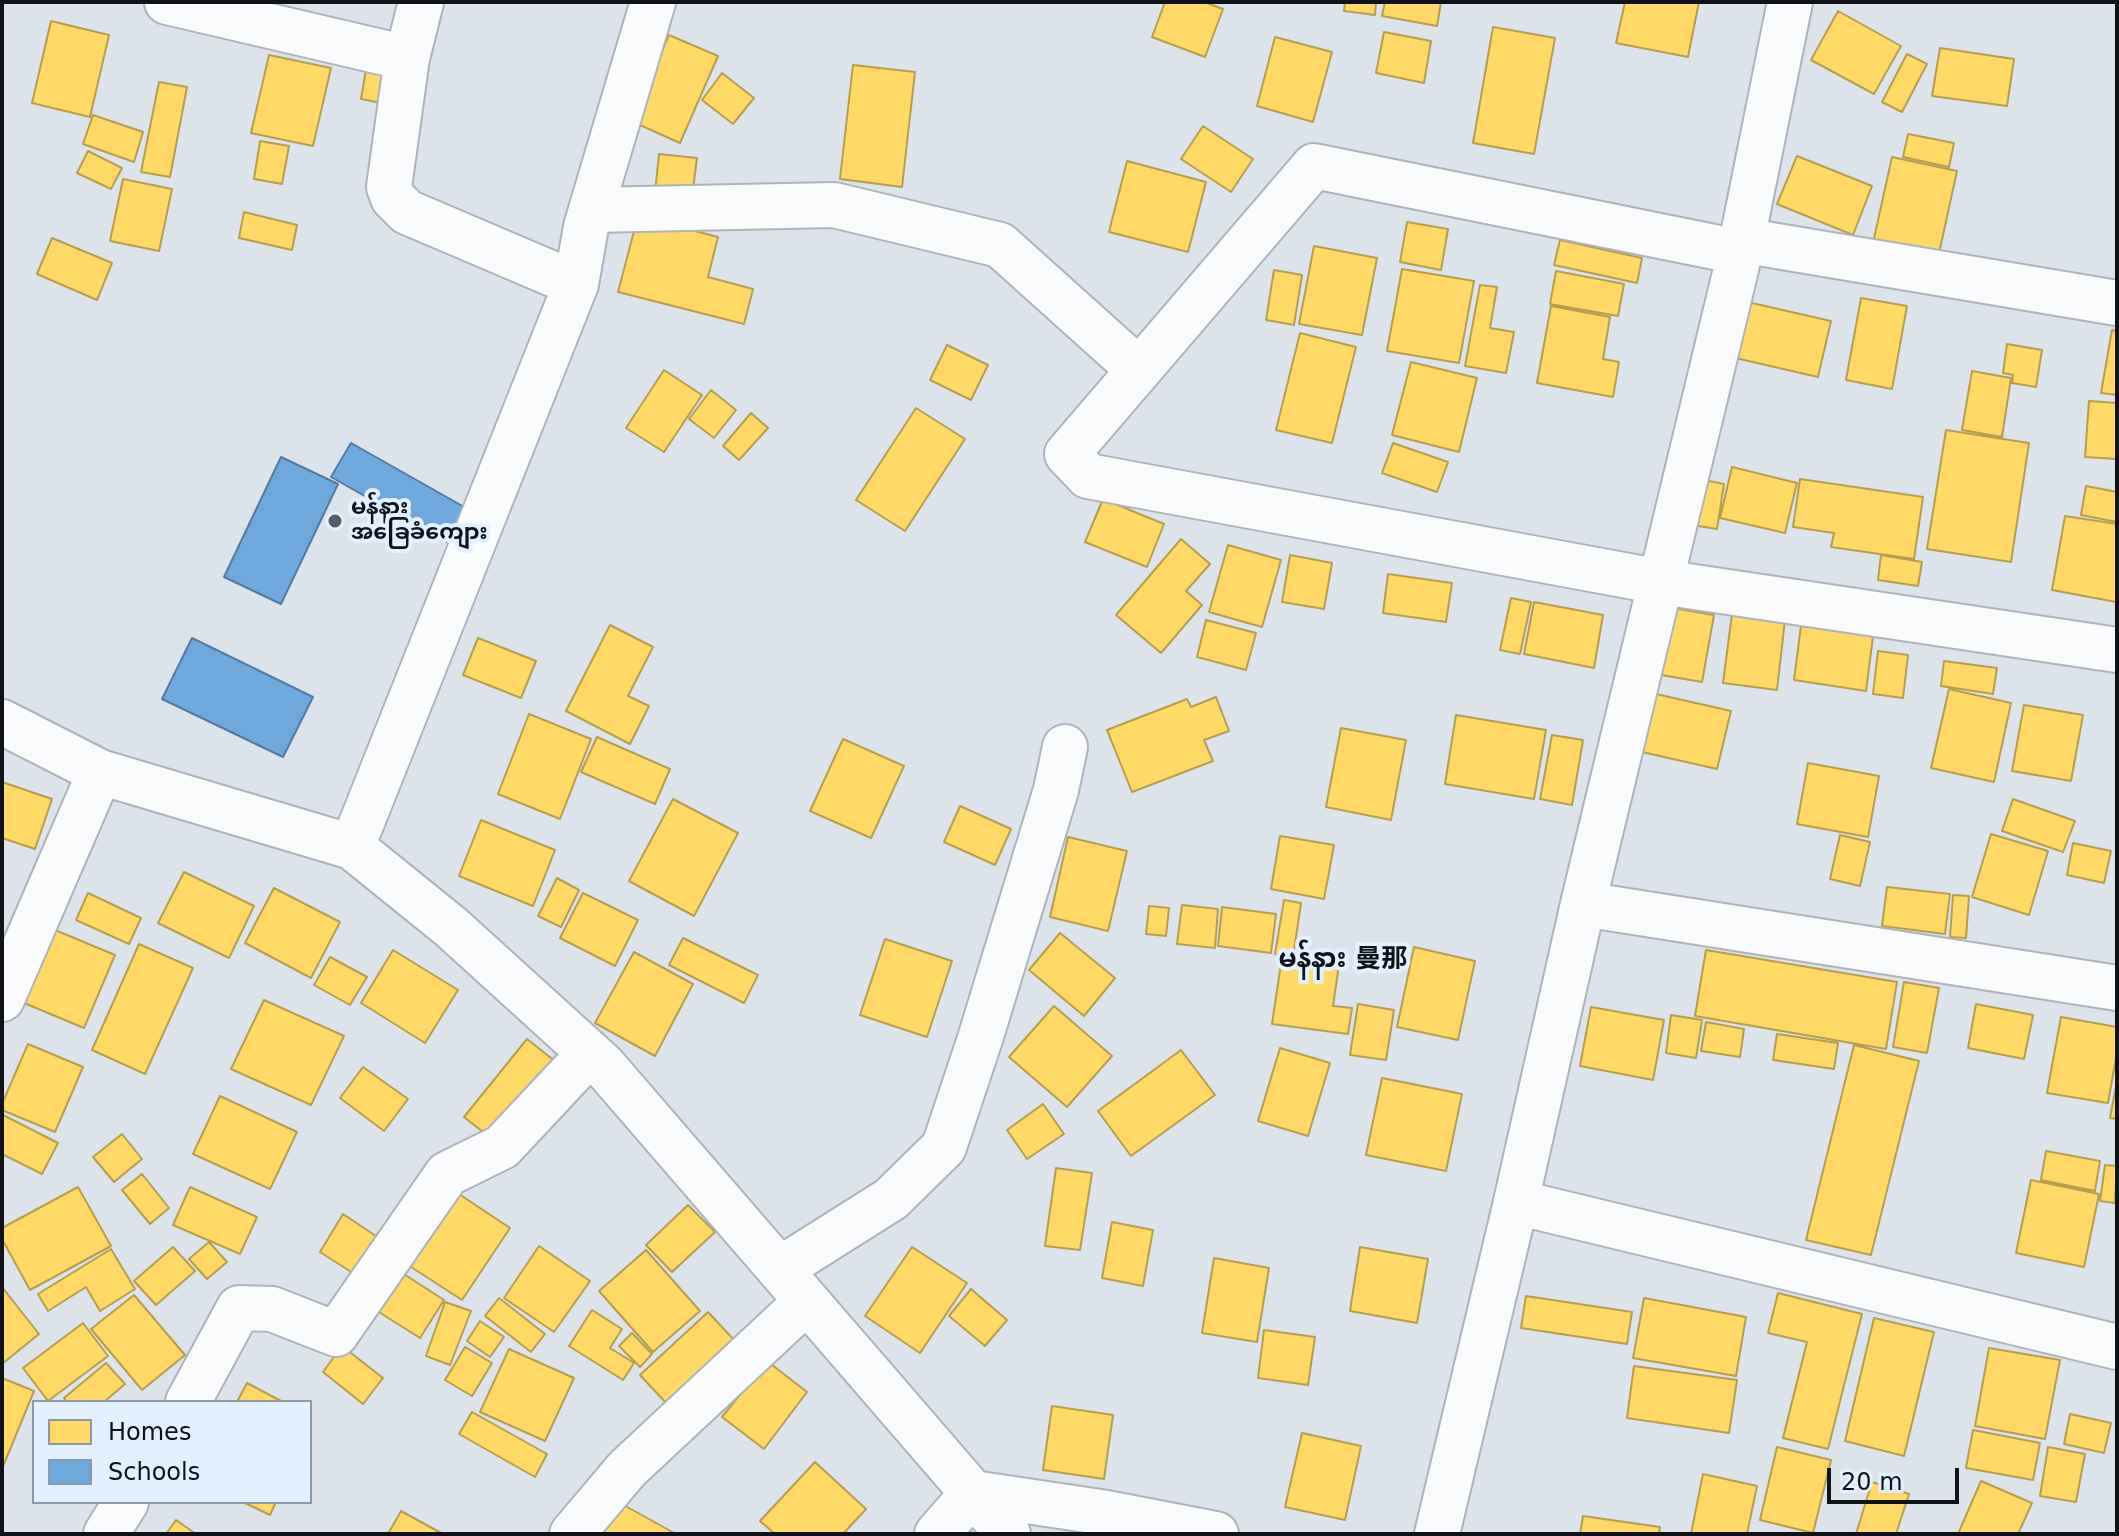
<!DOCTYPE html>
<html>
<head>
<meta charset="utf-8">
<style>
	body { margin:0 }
	#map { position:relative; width:2119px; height:1536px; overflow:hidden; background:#dce3eb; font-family:"DejaVu Sans",sans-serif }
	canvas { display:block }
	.frame { position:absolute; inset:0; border:4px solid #0f1318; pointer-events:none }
	.legend { position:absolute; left:32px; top:1400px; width:280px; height:104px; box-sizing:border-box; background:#e3f0ff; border:2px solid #8e98a3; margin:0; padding:10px 14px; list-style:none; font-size:24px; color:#0f1318 }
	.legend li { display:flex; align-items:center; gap:16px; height:40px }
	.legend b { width:40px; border:2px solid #8e98a3 }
	.scale { position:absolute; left:1827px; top:1468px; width:132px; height:36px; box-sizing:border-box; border:4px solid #0f1318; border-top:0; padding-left:10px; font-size:24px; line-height:28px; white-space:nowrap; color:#0f1318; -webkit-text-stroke:6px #e3f0ff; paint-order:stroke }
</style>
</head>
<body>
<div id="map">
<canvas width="2119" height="1536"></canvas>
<div class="frame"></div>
<ul class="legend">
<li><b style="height:22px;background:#ffd966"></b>Homes</li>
<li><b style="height:22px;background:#6fa8dc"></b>Schools</li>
</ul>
<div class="scale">20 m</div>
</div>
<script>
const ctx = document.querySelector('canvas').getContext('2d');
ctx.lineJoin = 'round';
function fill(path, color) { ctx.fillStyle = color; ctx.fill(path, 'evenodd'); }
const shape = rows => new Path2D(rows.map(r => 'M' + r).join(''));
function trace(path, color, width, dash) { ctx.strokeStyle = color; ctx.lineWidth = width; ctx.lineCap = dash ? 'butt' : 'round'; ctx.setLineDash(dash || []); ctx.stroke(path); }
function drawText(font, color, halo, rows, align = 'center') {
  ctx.font = font + ' "DejaVu Sans","Noto Sans SC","Noto Sans Myanmar",sans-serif'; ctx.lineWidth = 8; ctx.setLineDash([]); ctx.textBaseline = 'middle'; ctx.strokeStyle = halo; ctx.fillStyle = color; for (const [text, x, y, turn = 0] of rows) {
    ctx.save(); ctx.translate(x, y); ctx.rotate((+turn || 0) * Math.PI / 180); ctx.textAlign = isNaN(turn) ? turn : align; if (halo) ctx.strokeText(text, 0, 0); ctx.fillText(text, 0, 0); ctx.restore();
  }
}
const homes = shape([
	[1165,2,1204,2,1223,9,1205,57,1152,37,1165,2],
	[1345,2,1376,2,1375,15,1344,11,1345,2],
	[1385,2,1441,2,1437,26,1382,16,1385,2],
	[1625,2,1699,2,1688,57,1616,43,1625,2],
	[1838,11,1901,46,1874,94,1811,60,1838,11],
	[51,21,109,35,90,117,32,103,51,21],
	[1493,27,1555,38,1534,154,1473,143,1493,27],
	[1384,32,1431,41,1424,83,1376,73,1384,32],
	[669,35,718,56,680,143,631,121,669,35],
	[1275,37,1332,52,1313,122,1257,106,1275,37],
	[1940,48,2014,59,2007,106,1932,96,1940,48],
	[369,52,405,58,397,106,361,99,369,52],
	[1907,54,1927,64,1902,112,1882,102,1907,54],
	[269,55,331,68,313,146,251,133,269,55],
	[853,65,915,72,902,187,840,179,853,65],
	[722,73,754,98,733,124,702,100,722,73],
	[159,82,187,87,170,177,141,172,159,82],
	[93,115,143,132,134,162,83,144,93,115],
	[1203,126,1253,159,1231,192,1181,159,1203,126],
	[1908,134,1954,143,1949,167,1903,157,1908,134],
	[260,141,289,146,282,184,254,179,260,141],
	[88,151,122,168,111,189,77,173,88,151],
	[659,154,697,158,692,197,655,192,659,154],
	[1797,156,1872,186,1853,235,1777,204,1797,156],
	[1892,157,1957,171,1938,258,1873,243,1892,157],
	[1127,161,1206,182,1188,252,1109,232,1127,161],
	[123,179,172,189,159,251,110,241,123,179],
	[244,212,297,225,292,250,239,238,244,212],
	[638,216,718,237,708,277,753,289,744,324,618,292,638,216],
	[1407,222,1448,229,1441,270,1400,262,1407,222],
	[52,238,112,263,97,300,37,274,52,238],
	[1560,240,1642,258,1637,283,1554,265,1560,240],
	[1314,246,1377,258,1362,335,1299,324,1314,246],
	[1402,269,1474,281,1459,363,1387,351,1402,269],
	[1274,270,1302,275,1294,325,1266,320,1274,270],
	[1556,271,1624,284,1618,316,1550,304,1556,271],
	[1480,285,1497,287,1490,328,1514,332,1506,373,1465,366,1480,285],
	[1861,298,1907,306,1892,389,1846,380,1861,298],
	[1743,301,1831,321,1818,377,1731,357,1743,301],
	[1551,306,1610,317,1603,359,1619,362,1613,397,1537,383,1551,306],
	[2112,330,2117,331,2117,395,2101,393,2112,330],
	[1300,333,1356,347,1332,443,1276,430,1300,333],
	[2007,344,2042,350,2036,387,2012,383,2013,375,2003,373,2007,344],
	[947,345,988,365,971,400,930,380,947,345],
	[1411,362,1477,378,1459,452,1392,435,1411,362],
	[664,370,702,395,664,452,626,428,664,370],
	[1972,371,2011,378,2002,437,1962,430,1972,371],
	[711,390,736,410,714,438,689,419,711,390],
	[2089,401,2117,403,2117,459,2085,457,2089,401],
	[916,408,965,439,905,531,856,500,916,408],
	[751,413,768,428,739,460,723,446,751,413],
	[1946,430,2029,443,2011,562,1927,549,1946,430],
	[1393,443,1448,462,1437,492,1382,473,1393,443],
	[1732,467,1797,483,1785,533,1720,518,1732,467],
	[1699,479,1724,484,1717,529,1692,525,1699,479],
	[1800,479,1923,497,1914,559,1831,547,1834,533,1793,527,1800,479],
	[2086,486,2117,492,2117,522,2081,515,2086,486],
	[1103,499,1164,524,1147,567,1085,542,1103,499],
	[2065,516,2117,524,2116,602,2052,590,2065,516],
	[1181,539,1210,564,1186,591,1202,605,1161,653,1116,615,1181,539],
	[1228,545,1281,560,1262,627,1209,612,1228,545],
	[1290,555,1332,563,1324,609,1282,602,1290,555],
	[1881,555,1922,562,1918,586,1878,580,1881,555],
	[1388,574,1452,583,1446,622,1383,613,1388,574],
	[1511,598,1531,602,1520,654,1500,650,1511,598],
	[1534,602,1603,615,1594,668,1524,654,1534,602],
	[1673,608,1714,615,1702,682,1661,675,1673,608],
	[1732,614,1785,620,1777,690,1723,683,1732,614],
	[1206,620,1256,633,1246,670,1197,657,1206,620],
	[610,625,653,647,628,696,649,706,630,744,566,711,610,625],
	[1801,626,1873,636,1866,691,1794,680,1801,626],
	[478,638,536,661,521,698,463,675,478,638],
	[1878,651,1908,655,1903,698,1873,694,1878,651],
	[1944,661,1997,668,1993,694,1941,686,1944,661],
	[1949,689,2011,703,1994,782,1931,768,1949,689],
	[1656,694,1731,711,1717,769,1642,752,1656,694],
	[1216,697,1229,731,1204,740,1213,761,1132,792,1107,730,1187,699,1191,707,1216,697],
	[2024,705,2083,715,2071,781,2012,771,2024,705],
	[529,714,591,739,560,819,498,794,529,714],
	[1456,715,1546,730,1534,799,1445,784,1456,715],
	[1341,728,1406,740,1391,820,1326,807,1341,728],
	[1552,735,1583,740,1572,805,1540,799,1552,735],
	[597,737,670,769,655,804,581,772,597,737],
	[843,739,904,766,871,838,810,811,843,739],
	[1808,763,1879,776,1868,837,1797,824,1808,763],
	[2,782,52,799,35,849,2,838,2,782],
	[673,799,738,833,694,916,629,881,673,799],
	[2013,799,2075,821,2063,852,2002,831,2013,799],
	[960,806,1011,829,995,865,944,842,960,806],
	[481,820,555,850,533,906,459,876,481,820],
	[1991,834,2048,851,2029,915,1972,897,1991,834],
	[1840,835,1870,842,1860,886,1830,879,1840,835],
	[1280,836,1334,845,1324,899,1271,889,1280,836],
	[1068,837,1127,851,1108,931,1050,917,1068,837],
	[2073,843,2111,851,2104,883,2067,875,2073,843],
	[184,872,254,906,229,958,158,923,184,872],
	[557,878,579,890,561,927,538,916,557,878],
	[1887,887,1950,894,1945,934,1882,926,1887,887],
	[274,888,340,922,311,978,245,943,274,888],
	[88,893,141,918,129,944,76,920,88,893],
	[583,893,638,920,615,966,560,938,583,893],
	[1953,895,1969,896,1966,938,1950,937,1953,895],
	[1284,900,1301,903,1293,957,1275,954,1284,900],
	[1182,905,1218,909,1215,948,1177,944,1182,905],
	[1149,906,1169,908,1166,936,1146,934,1149,906],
	[1222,907,1276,914,1271,953,1218,946,1222,907],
	[55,930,115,955,84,1028,24,1003,55,930],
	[1060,933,1115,978,1084,1016,1029,970,1060,933],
	[683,938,758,975,744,1003,669,965,683,938],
	[885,939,952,961,927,1037,860,1015,885,939],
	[139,944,193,968,145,1074,92,1050,139,944],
	[1414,947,1475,961,1458,1040,1397,1027,1414,947],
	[393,950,458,990,425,1043,361,1003,393,950],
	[1706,950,1897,982,1886,1049,1695,1016,1706,950],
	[634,952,693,984,655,1056,595,1023,634,952],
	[330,957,367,977,350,1005,314,985,330,957],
	[1282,957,1339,965,1333,1006,1352,1008,1348,1034,1272,1024,1282,957],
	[1904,982,1939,988,1927,1053,1893,1047,1904,982],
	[264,1000,344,1036,311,1105,231,1069,264,1000],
	[1358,1004,1394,1010,1386,1060,1350,1055,1358,1004],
	[1976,1004,2033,1015,2024,1059,1968,1048,1976,1004],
	[1054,1006,1112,1056,1067,1107,1009,1057,1054,1006],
	[1591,1007,1664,1020,1653,1080,1580,1066,1591,1007],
	[1671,1015,1702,1020,1696,1058,1666,1053,1671,1015],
	[2061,1017,2117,1027,2117,1052,2108,1103,2047,1093,2061,1017],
	[1706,1022,1744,1029,1740,1057,1701,1051,1706,1022],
	[1777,1034,1838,1043,1834,1069,1773,1060,1777,1034],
	[527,1039,556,1062,493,1140,464,1117,527,1039],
	[28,1044,83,1067,55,1132,2,1110,2,1104,28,1044],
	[1854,1045,1919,1061,1871,1255,1806,1240,1854,1045],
	[1280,1048,1330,1063,1308,1136,1258,1121,1280,1048],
	[1181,1050,1215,1095,1131,1156,1098,1111,1181,1050],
	[363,1067,408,1099,384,1131,340,1098,363,1067],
	[1382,1078,1462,1094,1446,1171,1366,1155,1382,1078],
	[2117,1081,2117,1119,2110,1118,2117,1081],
	[220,1096,297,1132,270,1189,193,1154,220,1096],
	[1043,1104,1064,1134,1027,1159,1007,1130,1043,1104],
	[3,1115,58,1143,42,1174,2,1154,3,1115],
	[122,1134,142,1159,114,1182,93,1157,122,1134],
	[2046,1151,2100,1161,2095,1191,2041,1180,2046,1151],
	[2105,1165,2117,1166,2115,1203,2100,1201,2105,1165],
	[1056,1168,1092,1173,1080,1250,1045,1246,1056,1168],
	[142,1174,169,1208,150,1224,122,1190,142,1174],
	[2031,1180,2099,1194,2084,1267,2016,1253,2031,1180],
	[78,1187,111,1246,30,1290,2,1239,2,1228,78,1187],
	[190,1187,257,1217,240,1254,173,1225,190,1187],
	[456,1192,510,1228,462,1300,408,1265,456,1192],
	[688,1205,715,1232,672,1272,646,1245,688,1205],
	[343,1214,379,1238,356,1275,320,1252,343,1214],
	[1112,1222,1153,1230,1143,1286,1102,1278,1112,1222],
	[209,1242,227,1262,207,1279,189,1259,209,1242],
	[539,1246,590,1281,554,1332,504,1298,539,1246],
	[173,1247,195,1271,156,1305,134,1281,173,1247],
	[912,1247,967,1283,920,1353,865,1316,912,1247],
	[1360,1247,1428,1259,1417,1323,1350,1311,1360,1247],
	[111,1249,135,1289,100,1311,86,1287,48,1311,38,1294,111,1249],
	[646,1250,700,1311,653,1352,599,1291,646,1250],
	[1214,1258,1269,1268,1257,1342,1202,1333,1214,1258],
	[396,1269,444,1300,420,1338,371,1307,396,1269],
	[2,1287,39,1334,2,1364,2,1287],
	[971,1289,1007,1320,985,1346,949,1316,971,1289],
	[1778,1293,1862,1314,1828,1449,1783,1438,1807,1342,1768,1333,1778,1293],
	[134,1295,185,1355,142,1390,91,1329,134,1295],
	[1526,1296,1632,1312,1627,1344,1521,1328,1526,1296],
	[499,1298,545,1334,531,1352,485,1316,499,1298],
	[1644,1298,1746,1317,1736,1376,1633,1358,1644,1298],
	[445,1302,471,1311,450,1365,426,1356,445,1302],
	[592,1310,622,1329,610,1348,634,1363,623,1380,569,1346,592,1310],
	[708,1312,735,1341,667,1404,640,1375,708,1312],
	[1874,1318,1934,1332,1904,1456,1845,1441,1874,1318],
	[480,1321,504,1337,490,1357,467,1341,480,1321],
	[83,1323,108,1356,48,1401,23,1368,83,1323],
	[1264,1330,1315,1337,1308,1385,1258,1378,1264,1330],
	[632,1333,652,1354,640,1367,619,1346,632,1333],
	[342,1346,383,1378,363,1404,323,1372,342,1346],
	[465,1347,492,1363,472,1396,445,1380,465,1347],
	[1989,1348,2060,1360,2045,1439,1975,1426,1989,1348],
	[509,1349,574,1378,545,1441,480,1412,509,1349],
	[767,1361,807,1392,764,1449,722,1417,767,1361],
	[106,1363,125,1384,104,1402,67,1402,64,1398,106,1363],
	[1634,1366,1737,1380,1729,1433,1627,1418,1634,1366],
	[2,1378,34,1391,2,1469,2,1378],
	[247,1383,283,1402,237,1402,247,1383],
	[1052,1406,1113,1415,1104,1479,1043,1470,1052,1406],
	[472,1412,547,1454,535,1477,459,1434,472,1412],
	[2070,1414,2111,1423,2104,1453,2064,1444,2070,1414],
	[1973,1430,2040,1443,2033,1480,1966,1468,1973,1430],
	[1302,1433,1361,1446,1345,1520,1285,1507,1302,1433],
	[1777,1447,1831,1460,1813,1533,1760,1520,1777,1447],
	[2048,1447,2085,1454,2076,1502,2040,1496,2048,1447],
	[815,1462,866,1509,843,1534,775,1534,760,1521,815,1462],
	[1703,1474,1757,1486,1747,1534,1691,1534,1703,1474],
	[1981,1481,2032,1503,2018,1534,1958,1534,1981,1481],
	[1872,1482,1909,1494,1896,1534,1856,1534,1872,1482],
	[243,1502,276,1502,270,1515,243,1502],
	[620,1503,676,1534,603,1534,620,1503],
	[401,1511,443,1534,388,1534,401,1511],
	[1583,1516,1660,1527,1659,1534,1580,1534,1583,1516],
	[176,1520,196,1534,166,1534,176,1520]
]);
fill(homes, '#ffd966');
trace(homes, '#b79e4f', 2);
const schools = shape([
	[351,443,466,508,446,542,331,477,351,443],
	[281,457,338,484,281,604,224,577,281,457],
	[192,638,313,697,283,757,162,699,192,638]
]);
fill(schools, '#6fa8dc');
trace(schools, '#527ba1', 2);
const minor = shape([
	[167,2,407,58],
	[421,2,407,58,389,187,393,198,407,212,576,284],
	[591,210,834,205,1000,245,1139,370],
	[1741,240,2117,303],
	[1739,252,1314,166,1067,454,1088,476,1661,582,2117,650],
	[2,722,100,772,352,847,451,927,603,1065,1008,1534],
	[352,847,576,284,586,227,653,2],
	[1583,904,2117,988],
	[2,999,100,772],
	[1516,1202,2117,1347],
	[780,1269,891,1199,944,1147,980,1039,1056,790,1065,747],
	[188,1402,239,1308,272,1309,336,1334,447,1174,502,1147,590,1053],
	[106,1534,126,1502],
	[572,1534,627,1469,807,1301],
	[937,1534,973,1493,1107,1513,1216,1534],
	[1437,1534,1516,1202,1583,904,1737,265,1790,2]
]);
trace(minor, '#aeb3ba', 48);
trace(minor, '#fafbfc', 44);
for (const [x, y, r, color] of [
	[335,521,8,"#575c62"]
]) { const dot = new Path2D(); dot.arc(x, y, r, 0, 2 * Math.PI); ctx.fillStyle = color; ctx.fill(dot); trace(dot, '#e3f0ff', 3); }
drawText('bold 22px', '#0f1318', '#e3f0ff', [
	["မန်နား",351,508],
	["အခြေခံကျေား",351,533]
], 'left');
drawText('bold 26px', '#0f1318', '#e3f0ff', [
	["မန်နား 曼那",1343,960]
]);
</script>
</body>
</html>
